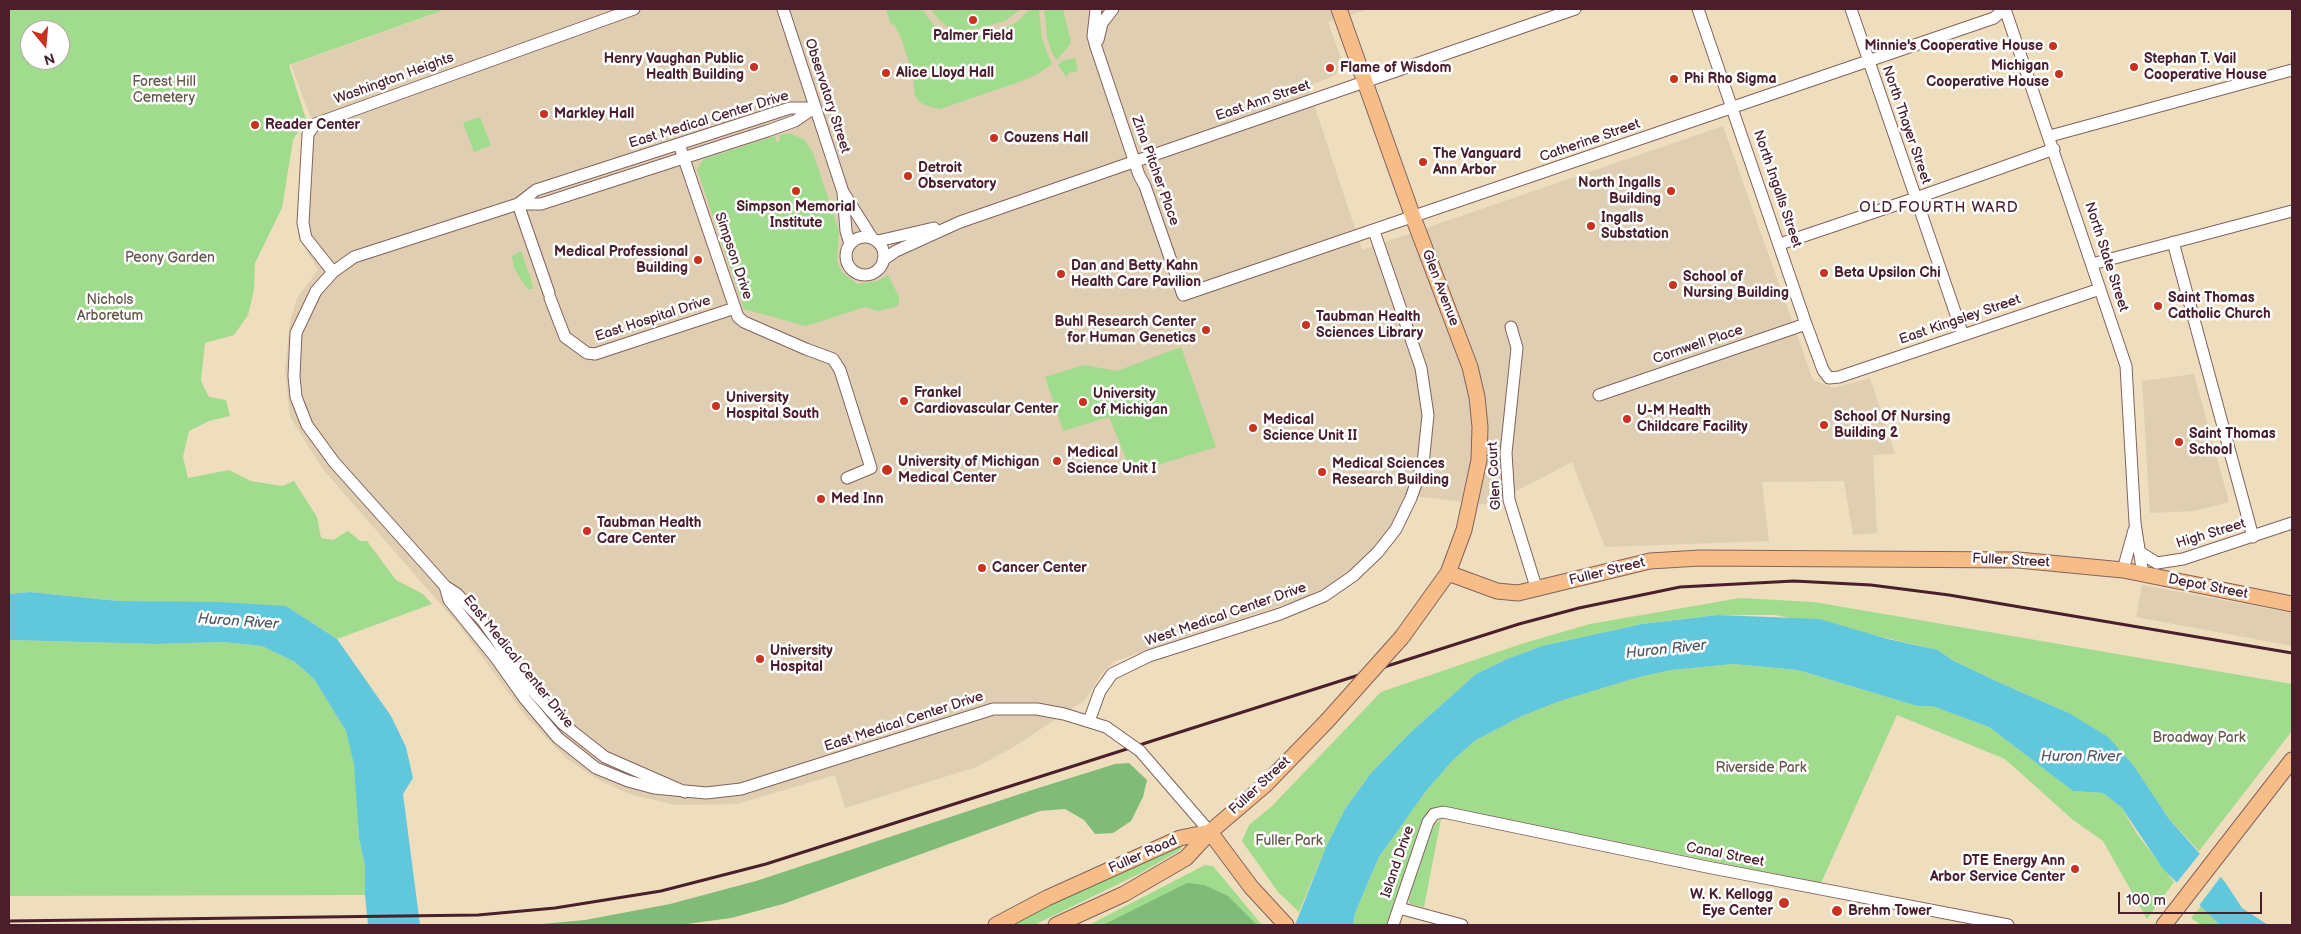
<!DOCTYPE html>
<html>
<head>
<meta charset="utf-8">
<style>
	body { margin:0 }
	#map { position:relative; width:2301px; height:934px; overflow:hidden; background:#eedebd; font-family:"Balsamiq Sans",sans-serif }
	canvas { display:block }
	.frame { position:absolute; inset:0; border:10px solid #4a1f2b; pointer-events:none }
	.north { position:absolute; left:20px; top:20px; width:50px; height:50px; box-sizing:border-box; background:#fff; border:1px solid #b7a5aa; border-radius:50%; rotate:163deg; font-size:14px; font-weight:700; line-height:20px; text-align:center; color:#4a1f2b }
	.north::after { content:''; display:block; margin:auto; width:18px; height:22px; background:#c8321e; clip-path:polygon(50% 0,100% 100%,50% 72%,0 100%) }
	.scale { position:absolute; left:2118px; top:892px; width:144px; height:22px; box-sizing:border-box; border:2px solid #4a1f2b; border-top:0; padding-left:6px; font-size:15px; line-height:18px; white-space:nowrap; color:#4a1f2b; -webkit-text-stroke:4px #fff; paint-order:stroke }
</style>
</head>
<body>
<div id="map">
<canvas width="2301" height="934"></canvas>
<div class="frame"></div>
<div class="north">N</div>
<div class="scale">100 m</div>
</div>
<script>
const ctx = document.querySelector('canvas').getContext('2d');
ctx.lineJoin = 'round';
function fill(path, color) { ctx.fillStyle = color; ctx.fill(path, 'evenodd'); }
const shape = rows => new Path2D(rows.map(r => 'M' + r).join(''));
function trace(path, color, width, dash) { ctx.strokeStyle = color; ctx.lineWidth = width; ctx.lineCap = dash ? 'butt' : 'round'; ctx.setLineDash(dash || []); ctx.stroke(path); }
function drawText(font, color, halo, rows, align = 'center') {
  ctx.font = font + ' "Balsamiq Sans",sans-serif'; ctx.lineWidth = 5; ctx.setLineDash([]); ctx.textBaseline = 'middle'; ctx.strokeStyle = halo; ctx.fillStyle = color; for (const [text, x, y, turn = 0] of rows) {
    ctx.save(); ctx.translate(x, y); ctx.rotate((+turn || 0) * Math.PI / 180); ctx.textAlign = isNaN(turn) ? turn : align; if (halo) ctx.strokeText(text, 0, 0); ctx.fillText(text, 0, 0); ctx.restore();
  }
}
fill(shape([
	[448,9,1369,9,1328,22,1342,61,1341,66,1334,76,1308,86,1362,250,1723,126,1813,380,1833,388,1870,378,1895,454,1873,455,1877,533,1853,535,1844,481,1762,482,1769,541,1605,547,1572,462,1489,505,1407,495,1390,530,1362,564,1333,584,1303,598,1115,661,1103,672,1085,700,1012,748,976,767,845,808,835,775,737,804,676,805,629,794,597,779,567,759,526,717,462,629,322,468,290,417,285,371,290,321,297,298,318,270,301,241,298,216,305,135,312,121,291,65],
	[2194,374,2229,502,2195,511,2150,513,2142,381],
	[2142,585,2292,613,2292,646,2136,617]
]), '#dfceb1');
fill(shape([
	[9,9,447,9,289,65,306,119,293,140,282,208,255,263,254,290,248,315,234,335,205,343,201,381,209,397,226,400,230,416,209,421,189,431,183,457,188,478,229,470,251,481,282,486,294,481,317,517,321,538,333,540,348,531,360,541,367,541,396,580,423,594,432,604,337,639,286,606,118,601,30,592,9,594],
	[30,30,60,30,60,60,30,60],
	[886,9,922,9,933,24,943,33,956,38,965,39,1003,29,1017,22,1030,9,1039,9,1042,39,1052,64,1036,75,1019,82,940,109,931,107,921,103,915,96,913,76,901,38,894,24,891,25],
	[931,9,1021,9,1005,21,966,32,948,27,939,20],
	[1044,9,1063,9,1071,43,1057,60,1052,53,1047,37],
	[1075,58,1078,71,1068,73,1067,78,1058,65,1062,61],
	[480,117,491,145,474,152,463,123],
	[789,133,805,140,813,153,839,231,837,261,842,272,857,284,878,281,888,275,899,297,899,304,895,307,878,311,865,307,806,326,744,309,697,169,704,159,775,136,776,141,779,142,780,135],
	[521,251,531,279,533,289,529,289,525,286,514,268,512,256],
	[1181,347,1216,447,1132,473,1109,417,1063,431,1045,377,1084,365,1117,371],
	[1740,598,1814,602,2292,684,2292,731,2199,851,2169,819,2134,766,2069,713,1998,682,1952,660,1938,650,1861,632,1775,615,1717,615,1681,619,1642,624,1542,646,1507,659,1476,674,1410,733,1371,773,1345,809,1326,847,1299,912,1278,892,1242,841,1249,825,1272,806,1381,692,1521,644,1590,624],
	[9,640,157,644,222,642,262,646,295,662,314,679,346,731,355,764,359,838,365,866,365,895,9,896],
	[1733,664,1798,670,1917,706,1932,706,1989,727,2073,791,2103,793,2122,808,2137,834,2174,882,2147,919,2103,841,2073,820,2005,759,1897,715,1821,883,1438,806,1433,812,1390,925,1353,925,1355,913,1379,857,1426,791,1452,761,1476,740,1522,716,1560,701,1639,677,1671,670],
	[1441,819,1424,907,1410,904,1408,899,1429,835,1435,824],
	[1180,845,1182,848,1179,851,1137,875,1034,925,1007,925],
	[1205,865,1213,866,1262,925,1089,925],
	[2201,906,2210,914,2220,925,2201,925,2191,918]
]), '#a1db8d');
fill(shape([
	[1129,763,1147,780,1143,797,1131,821,1113,833,1095,834,1084,820,1065,809,1040,811,783,904,731,918,679,925,531,925,585,920,670,904,756,881,1032,790,1115,764],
	[1187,883,1204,885,1228,896,1257,925,1103,925]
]), '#80bb78');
fill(shape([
	[30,592,118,601,219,602,286,606,337,639,391,716,406,747,413,778,403,794,420,925,368,925,365,895,365,866,359,838,354,764,346,731,314,679,295,662,262,646,222,642,157,644,9,640,9,594],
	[1717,615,1819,619,1888,639,1938,650,1952,660,1998,682,2069,713,2108,737,2134,766,2169,819,2225,882,2242,908,2268,925,2220,925,2163,869,2122,808,2103,793,2073,791,1989,727,1932,706,1917,706,1798,670,1733,664,1671,670,1639,677,1560,701,1522,716,1476,740,1452,761,1426,791,1379,857,1355,913,1353,925,1295,925,1326,847,1345,809,1371,773,1410,733,1476,674,1507,659,1542,646,1642,624]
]), '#60c7dd');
fill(shape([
	[2202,851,2222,875,2198,907,2174,886]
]), '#eedebd');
const minor = shape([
	[783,9,843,192,872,238],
	[1096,9,1093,36,1096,47,1139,175,1145,186,1183,295,1994,18,2004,9],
	[1698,9,1806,324,1823,370,1829,378,1839,377,2100,289],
	[1851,9,1963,335],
	[2005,9,2126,366,2135,523,2143,575],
	[1098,40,1102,23,1113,9],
	[2050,136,2292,70],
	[679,144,738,317,744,322,806,349,833,359,840,370,871,468,847,478],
	[843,192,846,231,850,244],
	[518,204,536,190,790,108,814,108],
	[518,204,549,293],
	'846 256a19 19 0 1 1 38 0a19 19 0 1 1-38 0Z',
	[878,241,934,228],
	[2173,242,2253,537],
	[1780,244,1916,198,2054,149],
	[883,260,896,251,960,222,1575,9],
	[2092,264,2292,211],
	[333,272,306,238,303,223,308,134,315,124,634,9],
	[550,298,565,337,587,353,595,354,735,308],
	[1511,327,1517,348,1506,453,1509,500,1537,590],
	[1599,395,1806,324],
	[2141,553,2157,563,2183,559,2292,523],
	[2123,570,2134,530],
	[445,586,449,600,496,658,525,699,558,738,596,768,628,781,654,788,706,793,741,789,993,709,1037,709,1064,714,1106,727],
	[1089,721,1100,691,1112,674,1149,656,1280,614,1324,596,1353,576,1378,552,1396,529,1411,498,1423,464,1428,415,1421,368,1374,231],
	[1140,751,1210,832],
	[685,792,605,757,563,724,532,690,483,621,457,594,445,586,334,462,307,425,296,397,294,376,296,333,316,291,333,272,354,257,518,204,541,204,767,131,795,121,814,108],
	[1399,908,1462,925],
	[1393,925,1428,822,1434,814,1443,812,1707,867,2008,925]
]);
const major = shape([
	[1339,9,1413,217,1470,367,1477,397,1480,427,1479,460,1464,530,1448,573,1402,637],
	[1448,573,1497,591,1518,593,1650,561,1700,558,2018,560,2123,570,2292,604],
	[1210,832,1251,887,1286,925],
	[996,925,1047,898,1180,838,1210,832],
	[1056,925,1124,894,1186,858,1210,832,1265,785,1327,721],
	[2164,925,2292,760]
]);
trace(minor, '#83625e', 13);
trace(major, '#83625e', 17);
trace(minor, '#fff', 11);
trace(major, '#f7bd88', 15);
trace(shape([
	[9,921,478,915,555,908,661,891,766,864,1519,624,1579,608,1680,587,1794,581,1871,585,1949,595,2292,653]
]), '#4a1f2b', 3);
const minorBridge = shape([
	[1106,727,1140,751]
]);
const majorBridge = shape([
	[1327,721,1402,637]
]);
trace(minorBridge, '#83625e', 13, []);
trace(majorBridge, '#83625e', 17, []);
trace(minorBridge, '#fff', 11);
trace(majorBridge, '#f7bd88', 15);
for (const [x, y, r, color] of [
	[973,20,5,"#c8321e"],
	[2053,46,5,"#c8321e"],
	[754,67,5,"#c8321e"],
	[2134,67,5,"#c8321e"],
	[1330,68,5,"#c8321e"],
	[886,73,5,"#c8321e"],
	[2059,74,5,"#c8321e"],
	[1674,79,5,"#c8321e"],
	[544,114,5,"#c8321e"],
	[255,125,5,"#c8321e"],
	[994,138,5,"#c8321e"],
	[1423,162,5,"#c8321e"],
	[908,176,5,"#c8321e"],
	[796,191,5,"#c8321e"],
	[1671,191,5,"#c8321e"],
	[1591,226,5,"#c8321e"],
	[698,260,5,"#c8321e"],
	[1824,273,5,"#c8321e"],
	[1061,274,5,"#c8321e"],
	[1673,285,5,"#c8321e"],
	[2158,306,5,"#c8321e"],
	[1306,325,5,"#c8321e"],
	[1206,330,5,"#c8321e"],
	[904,401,5,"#c8321e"],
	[1083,402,5,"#c8321e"],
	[716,406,5,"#c8321e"],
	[1627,419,5,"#c8321e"],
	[1824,425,5,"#c8321e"],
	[1253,428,5,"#c8321e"],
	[2179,442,5,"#c8321e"],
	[1057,461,5,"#c8321e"],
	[887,470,6,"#c8321e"],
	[1322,472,5,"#c8321e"],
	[821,499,5,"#c8321e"],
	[587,531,5,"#c8321e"],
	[982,568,5,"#c8321e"],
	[760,659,5,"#c8321e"],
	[2075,869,5,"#c8321e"],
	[1784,903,6,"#c8321e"],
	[1837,911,6,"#c8321e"]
]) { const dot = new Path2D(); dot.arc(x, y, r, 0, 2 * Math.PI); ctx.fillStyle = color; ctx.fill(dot); trace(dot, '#fff', 2); }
drawText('bold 14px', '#4a1f2b', '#fff', [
	["Palmer Field",973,36,"center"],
	["Minnie's Cooperative House",2043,46,"right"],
	["Henry Vaughan Public",744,59,"right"],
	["Health Building",744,75,"right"],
	["Stephan T. Vail",2144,59],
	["Cooperative House",2144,75],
	["Michigan",2049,66,"right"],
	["Cooperative House",2049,82,"right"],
	["Flame of Wisdom",1340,68],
	["Alice Lloyd Hall",896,73],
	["Phi Rho Sigma",1684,79],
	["Markley Hall",554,114],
	["Reader Center",265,125],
	["Couzens Hall",1004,138],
	["The Vanguard",1433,154],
	["Ann Arbor",1433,170],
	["Detroit",918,168],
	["Observatory",918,184],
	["North Ingalls",1661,183,"right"],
	["Building",1661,199,"right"],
	["Simpson Memorial",796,207,"center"],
	["Institute",796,223,"center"],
	["Ingalls",1601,218],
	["Substation",1601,234],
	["Medical Professional",688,252,"right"],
	["Building",688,268,"right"],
	["Dan and Betty Kahn",1071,266],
	["Health Care Pavilion",1071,282],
	["Beta Upsilon Chi",1834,273],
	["School of",1683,277],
	["Nursing Building",1683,293],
	["Saint Thomas",2168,298],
	["Catholic Church",2168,314],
	["Taubman Health",1316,317],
	["Sciences Library",1316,333],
	["Buhl Research Center",1196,322,"right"],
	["for Human Genetics",1196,338,"right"],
	["Frankel",914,393],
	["Cardiovascular Center",914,409],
	["University",1093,394],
	["of Michigan",1093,410],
	["University",726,398],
	["Hospital South",726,414],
	["U-M Health",1637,411],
	["Childcare Facility",1637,427],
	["School Of Nursing",1834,417],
	["Building 2",1834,433],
	["Medical",1263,420],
	["Science Unit II",1263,436],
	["Saint Thomas",2189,434],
	["School",2189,450],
	["Medical",1067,453],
	["Science Unit I",1067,469],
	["University of Michigan",898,462],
	["Medical Center",898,478],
	["Medical Sciences",1332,464],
	["Research Building",1332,480],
	["Med Inn",831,499],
	["Taubman Health",597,523],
	["Care Center",597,539],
	["Cancer Center",992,568],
	["University",770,651],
	["Hospital",770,667],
	["DTE Energy Ann",2065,861,"right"],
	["Arbor Service Center",2065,877,"right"],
	["W. K. Kellogg",1773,895,"right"],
	["Eye Center",1773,911,"right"],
	["Brehm Tower",1848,911]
], 'left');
drawText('14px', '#4a1f2b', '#fff', [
	["Washington Heights",394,79,-20],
	["Observatory Street",827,96,72],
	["East Ann Street",1263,101,-19],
	["East Medical Center Drive",709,120,-17],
	["North Thayer Street",1906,125,71],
	["Catherine Street",1590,141,-19],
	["Zina Pitcher Place",1155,171,70],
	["North Ingalls Street",1777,189,71],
	["Simpson Drive",733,256,71],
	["North State Street",2106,257,72],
	["Glen Avenue",1440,288,69],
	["East Hospital Drive",653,319,-18],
	["East Kingsley Street",1960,320,-19],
	["Cornwell Place",1698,345,-19],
	["Glen Court",1495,476,-93],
	["High Street",2211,534,-17],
	["Fuller Street",2011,561,3],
	["Fuller Street",1607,572,-14],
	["Depot Street",2208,587,11],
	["West Medical Center Drive",1226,615,-19],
	["East Medical Center Drive",518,662,51],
	["East Medical Center Drive",904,722,-18],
	["Fuller Street",1260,786,-43],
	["Fuller Road",1143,855,-24],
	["Canal Street",1725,855,11],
	["Island Drive",1398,862,-71]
]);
drawText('14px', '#645748', '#fff', [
	["Forest Hill",164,82],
	["Cemetery",164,98],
	["Peony Garden",170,258],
	["Nichols",110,300],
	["Arboretum",110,316],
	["Broadway Park",2199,738],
	["Riverside Park",1761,768],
	["Fuller Park",1289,841]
]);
ctx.letterSpacing = '1px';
drawText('15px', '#4a1f2b', '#fff', [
	["OLD FOURTH WARD",1939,208]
]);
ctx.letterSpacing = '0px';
drawText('italic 15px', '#525a69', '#fff', [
	["Huron River",238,622,4],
	["Huron River",1666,650,-6],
	["Huron River",2081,757]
]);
</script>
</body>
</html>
